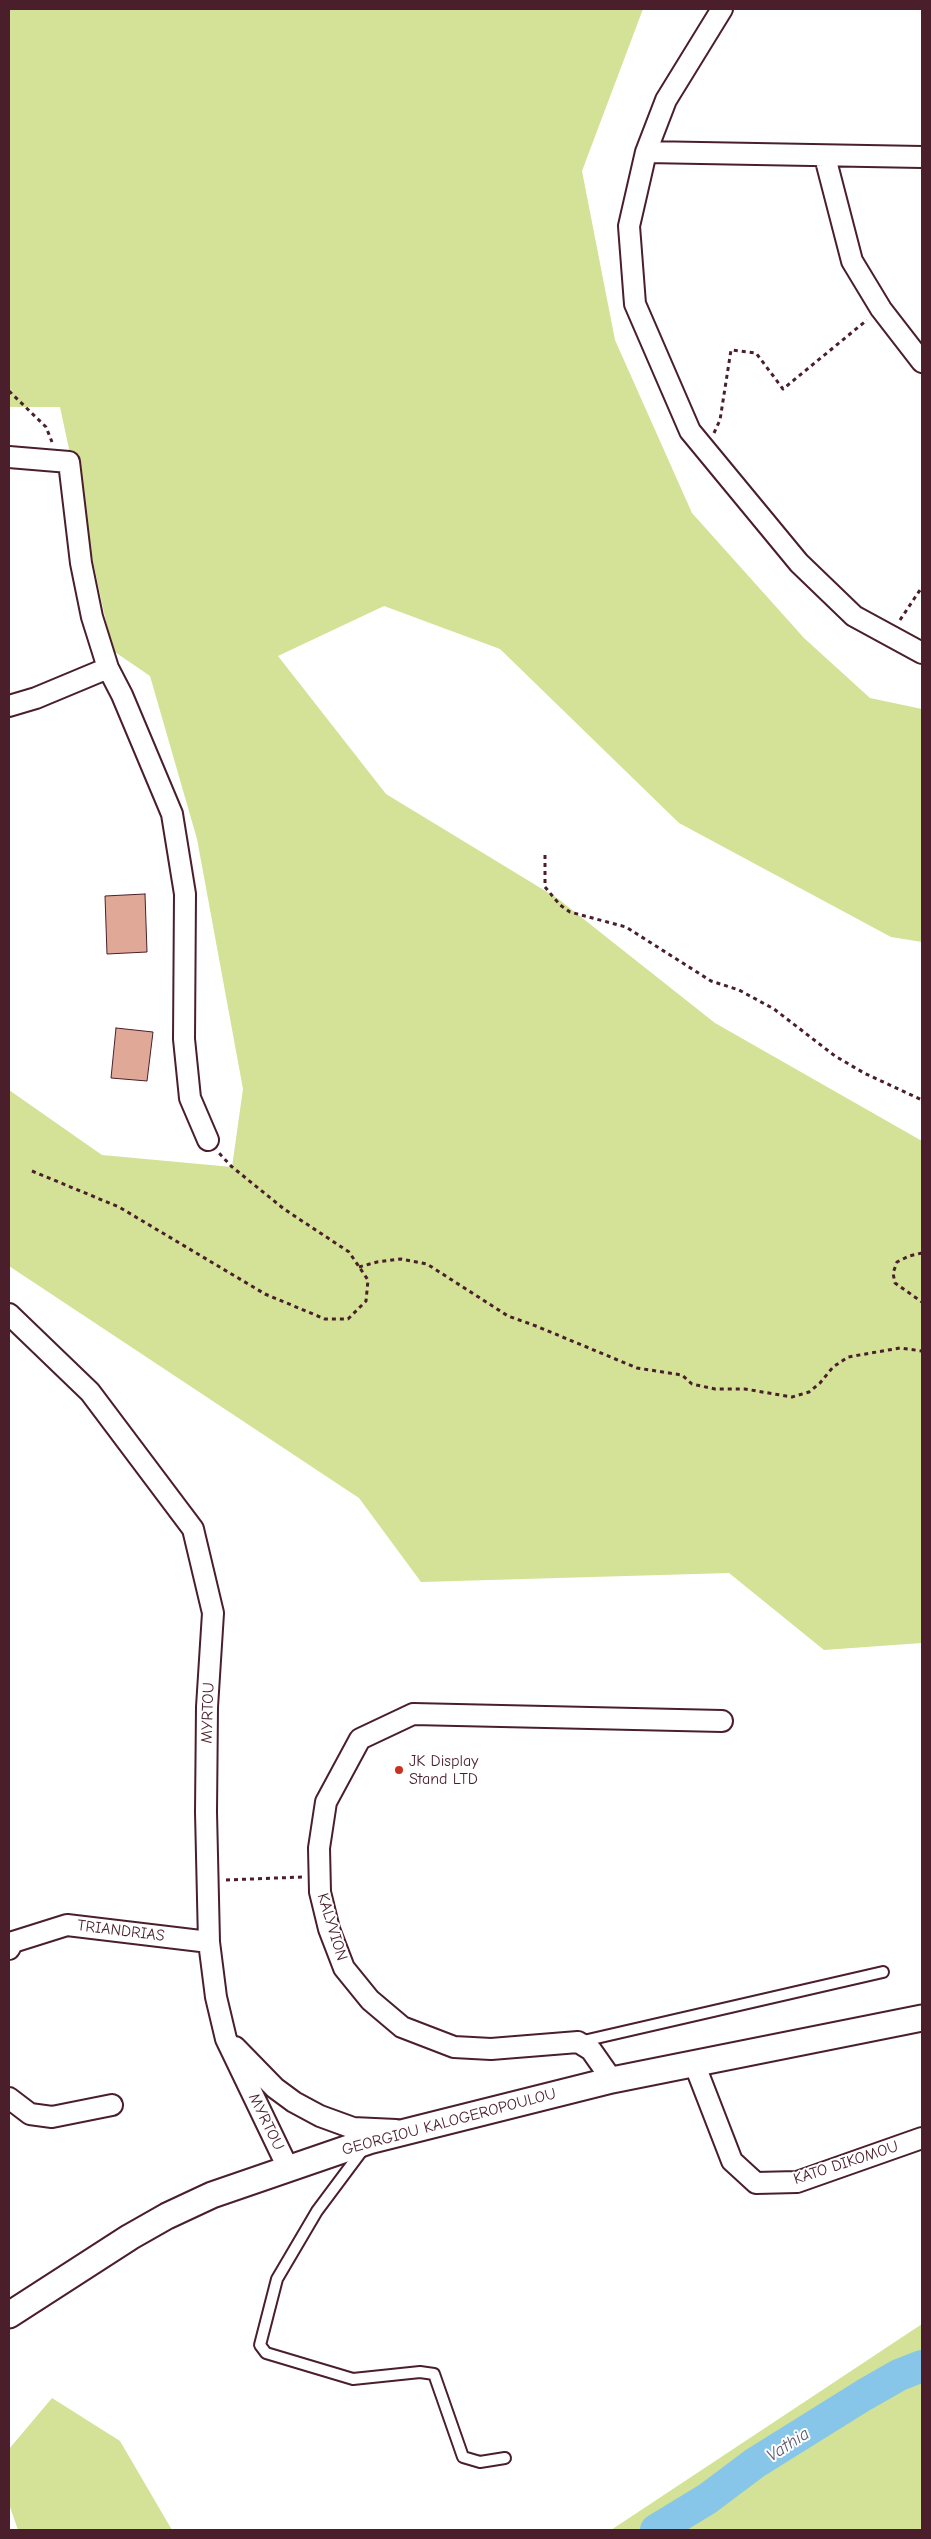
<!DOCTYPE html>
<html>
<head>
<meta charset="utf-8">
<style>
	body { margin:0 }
	#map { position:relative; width:931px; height:2539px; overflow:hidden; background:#fff; font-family:"Comic Neue",sans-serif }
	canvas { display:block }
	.frame { position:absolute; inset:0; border:10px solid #4a1f2b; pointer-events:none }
</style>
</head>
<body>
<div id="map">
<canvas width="931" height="2539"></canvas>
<div class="frame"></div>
</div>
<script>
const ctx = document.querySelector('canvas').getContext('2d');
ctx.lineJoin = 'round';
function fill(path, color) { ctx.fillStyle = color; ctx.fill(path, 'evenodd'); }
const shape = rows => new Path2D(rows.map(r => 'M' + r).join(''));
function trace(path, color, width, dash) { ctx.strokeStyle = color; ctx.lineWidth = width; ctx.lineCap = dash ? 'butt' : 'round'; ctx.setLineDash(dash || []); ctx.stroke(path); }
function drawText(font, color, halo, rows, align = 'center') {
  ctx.font = font + ' "Comic Neue",sans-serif'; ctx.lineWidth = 4; ctx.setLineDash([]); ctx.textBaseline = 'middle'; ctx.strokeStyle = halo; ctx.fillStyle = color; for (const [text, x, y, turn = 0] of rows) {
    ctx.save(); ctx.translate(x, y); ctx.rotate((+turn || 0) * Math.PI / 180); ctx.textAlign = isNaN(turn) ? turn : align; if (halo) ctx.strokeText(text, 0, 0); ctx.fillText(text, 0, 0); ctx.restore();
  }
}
fill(shape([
	[9,9,643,9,582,171,615,340,692,513,804,638,870,698,922,709,922,942,891,937,679,823,500,649,384,606,278,656,386,794,557,898,715,1023,922,1141,922,1643,824,1650,729,1573,421,1582,359,1498,9,1266,9,1090,102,1155,232,1167,243,1089,197,839,150,676,112,650,60,407,9,407],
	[922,2324,922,2530,611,2530],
	[52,2398,120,2441,172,2530,18,2530,9,2504,9,2449]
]), '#d3e296');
trace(shape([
	[656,2530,707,2499,755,2463,864,2395,899,2375,922,2366]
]), '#87c6e8', 32);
const building = shape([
	[145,894,147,952,107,954,105,896,145,894],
	[116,1028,153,1032,147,1081,111,1078,116,1028]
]);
fill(building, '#e0a997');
trace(building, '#4a1f2b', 1);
const service = shape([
	[579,2042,883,1972],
	[364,2148,317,2211,277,2279,260,2345,266,2353,353,2379,420,2372,434,2374,463,2457,480,2462,505,2458]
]);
const minor = shape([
	[722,9,666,100,646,152,629,226,635,304,690,431,799,563,854,616,922,653],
	[646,152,922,157],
	[825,157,852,261,881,309,922,362],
	[9,457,69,462,81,563,92,617,108,668,122,695,172,814,185,894,184,1039,190,1098,208,1140],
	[9,706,36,698,108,668],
	[9,1314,90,1392,193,1529,213,1613,207,1707,206,1812,209,1942,216,1997,226,2039,288,2168],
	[9,1949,13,1942,67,1925,209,1942],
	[235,2047,275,2088,294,2102,320,2116,353,2128,396,2130],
	[694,2063,732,2161,756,2183,797,2182,922,2138],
	[612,2080,591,2050,578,2042,491,2049,454,2047,402,2027,370,2000,344,1968,329,1929,320,1892,319,1848,326,1802,360,1739,413,1714,722,1721],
	[9,2098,30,2114,52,2117,112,2105]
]);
const tertiary = shape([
	[9,2315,130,2237,167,2216,212,2195,369,2141,612,2080,922,2018]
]);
trace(service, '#4a1f2b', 14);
trace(minor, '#4a1f2b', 24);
trace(tertiary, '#4a1f2b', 29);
trace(shape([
	[9,391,46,427,52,442],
	[714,433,720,420,731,350,756,353,783,389,867,320],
	[900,620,922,587],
	[545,855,545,887,560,905,570,912,626,927,711,981,739,990,774,1009,835,1056,864,1073,922,1100],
	[32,1171,119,1207,265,1294,325,1319,348,1319,366,1301,368,1280,349,1252,284,1209,231,1166,219,1153],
	[922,1253,909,1256,897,1262,893,1273,895,1283,922,1302],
	[359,1267,377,1262,401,1259,427,1264,508,1316,536,1326,637,1368,682,1375,692,1384,715,1389,745,1389,792,1397,809,1392,820,1383,833,1367,848,1357,900,1348,922,1351],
	[226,1880,302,1877]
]), '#4a1f2b', 3, [4, 4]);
trace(service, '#fff', 10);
trace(minor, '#fff', 20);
trace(tertiary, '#fff', 25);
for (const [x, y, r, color] of [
	[399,1770,5,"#c8321e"]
]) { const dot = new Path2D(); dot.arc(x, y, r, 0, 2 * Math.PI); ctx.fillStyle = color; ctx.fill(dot); trace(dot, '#fff', 2); }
drawText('16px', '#4a1f2b', '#fff', [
	["MYRTOU",208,1713,-88],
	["KALYVION",332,1927,73],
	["TRIANDRIAS",121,1931,7],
	["MYRTOU",266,2122,64],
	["GEORGIOU KALOGEROPOULOU",449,2122,-15],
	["KATO DIKOMOU",846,2163,-18]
]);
drawText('16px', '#4a1f2b', '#fff', [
	["JK Display",409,1761],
	["Stand LTD",409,1779]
], 'left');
drawText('italic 18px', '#5f596d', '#fff', [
	["Vathia",788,2445,-33]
]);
</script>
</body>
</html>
